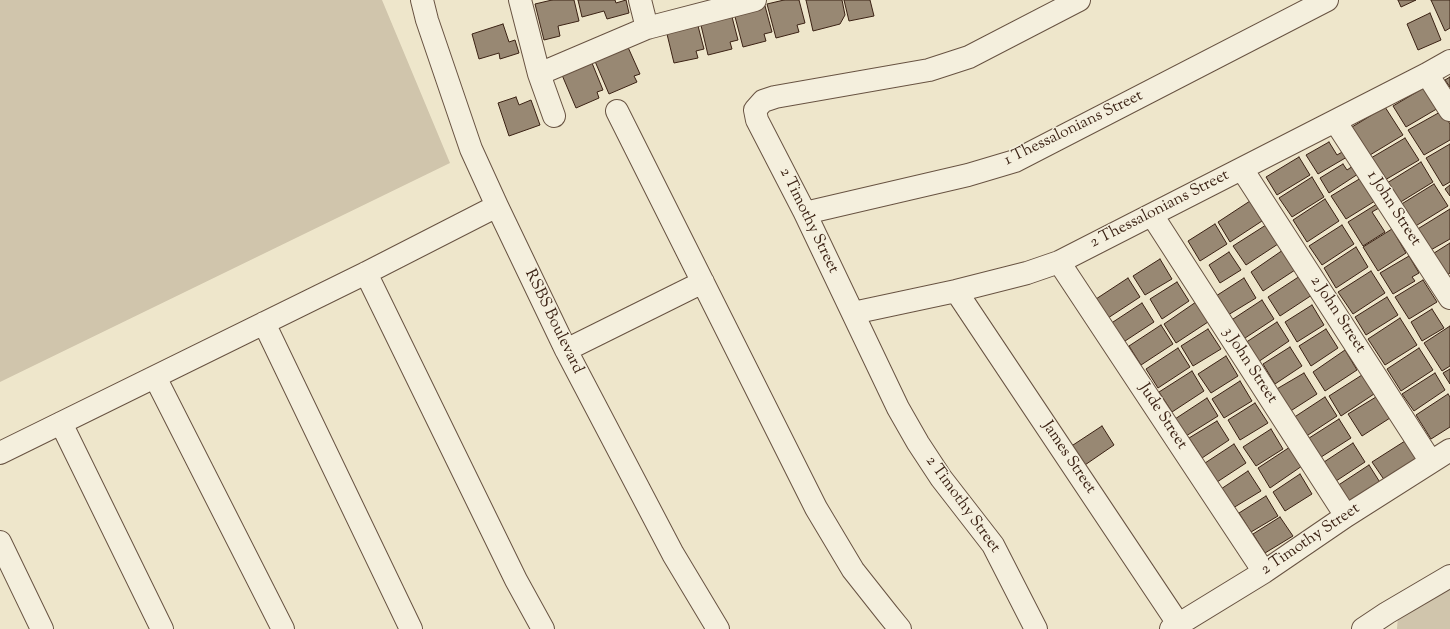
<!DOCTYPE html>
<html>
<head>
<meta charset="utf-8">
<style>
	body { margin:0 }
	canvas { display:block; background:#eee6cb }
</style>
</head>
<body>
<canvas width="1450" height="629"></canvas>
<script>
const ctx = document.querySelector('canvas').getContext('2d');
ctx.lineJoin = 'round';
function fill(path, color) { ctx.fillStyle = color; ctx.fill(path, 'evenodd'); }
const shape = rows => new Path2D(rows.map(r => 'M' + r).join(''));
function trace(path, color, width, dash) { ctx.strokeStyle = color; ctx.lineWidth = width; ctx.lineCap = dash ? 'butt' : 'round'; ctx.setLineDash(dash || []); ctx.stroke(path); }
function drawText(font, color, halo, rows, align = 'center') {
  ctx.font = font + ' "Sorts Mill Goudy",serif'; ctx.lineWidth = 3; ctx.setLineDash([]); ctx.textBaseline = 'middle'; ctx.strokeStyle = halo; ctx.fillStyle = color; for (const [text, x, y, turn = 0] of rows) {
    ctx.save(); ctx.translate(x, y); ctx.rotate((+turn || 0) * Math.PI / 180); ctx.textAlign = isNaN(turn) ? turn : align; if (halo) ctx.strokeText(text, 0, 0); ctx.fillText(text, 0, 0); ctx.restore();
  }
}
fill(shape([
	[0,0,382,0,450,163,0,382],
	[1450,590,1450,629,1397,629,1398,615]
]), '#d0c5ac');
const building = shape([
	[552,0,574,0,579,21,558,26,560,36,544,40,535,4,552,0],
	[578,0,615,0,616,3,626,0,629,13,607,19,604,11,582,17,578,0],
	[784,0,799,0,805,23,797,25,799,32,776,38,767,4,784,0],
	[806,0,842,0,845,15,840,24,813,31,806,0],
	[844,0,870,0,874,16,849,21,844,0],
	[1398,0,1416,0,1401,7,1398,0],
	[1431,0,1450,0,1450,28,1445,31,1431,0],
	[765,6,772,32,764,34,766,41,743,47,734,13,765,6],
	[731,13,738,40,730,42,732,49,708,55,700,21,731,13],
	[1430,13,1441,40,1418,50,1407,24,1430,13],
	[697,22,704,49,696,51,698,58,674,63,666,30,697,22],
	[503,24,509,42,515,40,519,53,500,59,499,53,479,59,472,34,503,24],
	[627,45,640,74,634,76,637,82,609,94,594,59,627,45],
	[592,63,603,90,597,92,599,98,576,108,562,75,592,63],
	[1450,77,1450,87,1445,80,1450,77],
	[1427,86,1440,107,1406,127,1393,106,1427,86],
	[516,97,519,105,531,100,540,125,509,136,498,103,516,97],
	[1385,107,1403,135,1370,155,1352,127,1385,107],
	[1442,111,1450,124,1450,140,1424,155,1408,130,1442,111],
	[1405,138,1419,160,1385,180,1371,158,1405,138],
	[1329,142,1337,155,1344,151,1347,157,1318,174,1306,155,1329,142],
	[1450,144,1450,182,1443,186,1426,158,1450,144],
	[1299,157,1310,175,1277,195,1266,177,1299,157],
	[1421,162,1433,182,1399,203,1387,183,1421,162],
	[1343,164,1347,170,1353,166,1358,174,1329,193,1320,178,1343,164],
	[1312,177,1324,197,1292,217,1279,198,1312,177],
	[1361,178,1375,201,1346,219,1331,196,1361,178],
	[1434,184,1448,206,1414,227,1400,205,1434,184],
	[1450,185,1450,196,1445,189,1450,185],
	[1325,199,1339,221,1307,242,1293,220,1325,199],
	[1250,201,1262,221,1230,242,1218,222,1250,201],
	[1377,204,1379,208,1372,212,1385,232,1363,246,1348,222,1377,204],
	[1450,209,1450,239,1429,251,1416,230,1450,209],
	[1215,224,1227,244,1200,261,1188,241,1215,224],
	[1266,225,1278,244,1246,265,1233,246,1266,225],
	[1342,225,1354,244,1322,265,1309,246,1342,225],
	[1392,229,1406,253,1378,271,1363,247,1392,229],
	[1450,243,1450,273,1444,277,1431,255,1450,243],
	[1356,247,1368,267,1336,288,1324,268,1356,247],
	[1283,250,1295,270,1263,291,1251,272,1283,250],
	[1229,252,1241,270,1220,283,1209,265,1229,252],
	[1409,256,1419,273,1412,277,1415,281,1393,294,1380,273,1409,256],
	[1160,259,1172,279,1145,295,1133,276,1160,259],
	[1371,271,1385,293,1353,314,1338,292,1371,271],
	[1300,276,1312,295,1280,316,1268,297,1300,276],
	[1128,278,1140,297,1108,318,1096,299,1128,278],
	[1244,278,1256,298,1228,315,1216,296,1244,278],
	[1423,280,1437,302,1409,319,1395,297,1423,280],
	[1177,282,1189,301,1162,319,1150,299,1177,282],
	[1387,297,1398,315,1366,335,1355,317,1387,297],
	[1262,300,1274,319,1242,340,1230,321,1262,300],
	[1196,302,1208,322,1176,343,1164,324,1196,302],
	[1142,303,1154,322,1122,343,1110,324,1142,303],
	[1312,305,1324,325,1297,342,1285,322,1312,305],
	[1432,309,1444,328,1422,341,1411,322,1432,309],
	[1400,318,1417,345,1385,365,1368,339,1400,318],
	[1277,322,1289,341,1258,362,1245,343,1277,322],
	[1161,325,1173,344,1141,365,1129,346,1161,325],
	[1450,326,1450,366,1442,371,1424,343,1450,326],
	[1208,329,1221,349,1193,366,1181,346,1208,329],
	[1326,329,1338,348,1311,366,1299,346,1326,329],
	[1290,347,1302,366,1275,384,1263,364,1290,347],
	[1178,348,1190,367,1158,388,1146,369,1178,348],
	[1419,348,1433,370,1401,391,1387,369,1419,348],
	[1345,350,1357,370,1325,391,1313,372,1345,350],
	[1226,356,1238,376,1211,393,1198,374,1226,356],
	[1450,369,1450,384,1443,373,1450,369],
	[1192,371,1204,391,1172,412,1159,392,1192,371],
	[1304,373,1317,394,1289,412,1275,390,1304,373],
	[1435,373,1445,390,1414,411,1402,394,1435,373],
	[1362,375,1374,394,1341,416,1329,396,1362,375],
	[1240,381,1252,401,1224,418,1212,399,1240,381],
	[1448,394,1450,397,1450,427,1431,439,1416,415,1448,394],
	[1325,397,1337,416,1305,437,1293,418,1325,397],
	[1376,397,1390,418,1362,436,1348,414,1376,397],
	[1207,398,1218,416,1186,436,1175,419,1207,398],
	[1255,403,1268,423,1240,440,1228,420,1255,403],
	[1339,419,1351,438,1318,459,1306,440,1339,419],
	[1217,421,1229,440,1202,458,1189,438,1217,421],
	[1102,426,1114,445,1082,467,1070,447,1102,426],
	[1271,429,1283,449,1256,466,1243,447,1271,429],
	[1405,441,1417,460,1385,481,1372,462,1405,441],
	[1353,443,1365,462,1333,483,1321,464,1353,443],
	[1234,444,1246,463,1214,484,1202,465,1234,444],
	[1290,447,1302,466,1270,488,1258,468,1290,447],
	[1369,465,1381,484,1349,505,1337,486,1369,465],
	[1248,471,1261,491,1233,508,1221,489,1248,471],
	[1300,474,1312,494,1285,511,1273,492,1300,474],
	[1266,496,1278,516,1251,532,1239,513,1266,496],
	[1280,517,1293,536,1265,553,1253,534,1280,517]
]);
fill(building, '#988873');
trace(building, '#3b2214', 1);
const minor = shape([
	[422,0,427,20,471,149,497,206,566,350,673,554,718,629],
	[520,0,539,74,554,116],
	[640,0,647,28],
	[539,74,647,28,755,0],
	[1427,74,1450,110],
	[617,111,816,508,853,570,887,613,900,629],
	[1335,121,1450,298],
	[1242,169,1431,462],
	[805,213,968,175,1015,161,1327,0],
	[1152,215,1346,516],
	[1059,262,1264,572],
	[366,273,516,580,543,629],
	[956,291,1179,625],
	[853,313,956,291,1027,273,1059,262,1427,74,1450,61],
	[264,323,411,629],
	[566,350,703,282],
	[155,377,283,629],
	[61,423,162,629],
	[0,453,366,273,497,206],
	[0,542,42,629],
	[1036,629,993,545,941,478,918,443,898,408,805,213,757,120,755,110,763,101,775,97,929,70,969,57,1079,0],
	[1171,629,1264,572,1346,516,1450,450],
	[1363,629,1387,613,1450,576]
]);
trace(minor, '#685342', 24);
trace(minor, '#f4efdd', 22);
drawText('16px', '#3b2214', '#f4efdd', [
	["1 Thessalonians Street",1074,129,-26],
	["1 John Street",1393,209,57],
	["2 Thessalonians Street",1160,210,-27],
	["2 Timothy Street",808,221,64],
	["2 John Street",1337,315,57],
	["RSBS Boulevard",553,322,64],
	["3 John Street",1249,366,57],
	["Jude Street",1162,417,57],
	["James Street",1068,458,56],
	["2 Timothy Street",962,505,54],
	["2 Timothy Street",1311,540,-34]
]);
</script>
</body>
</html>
